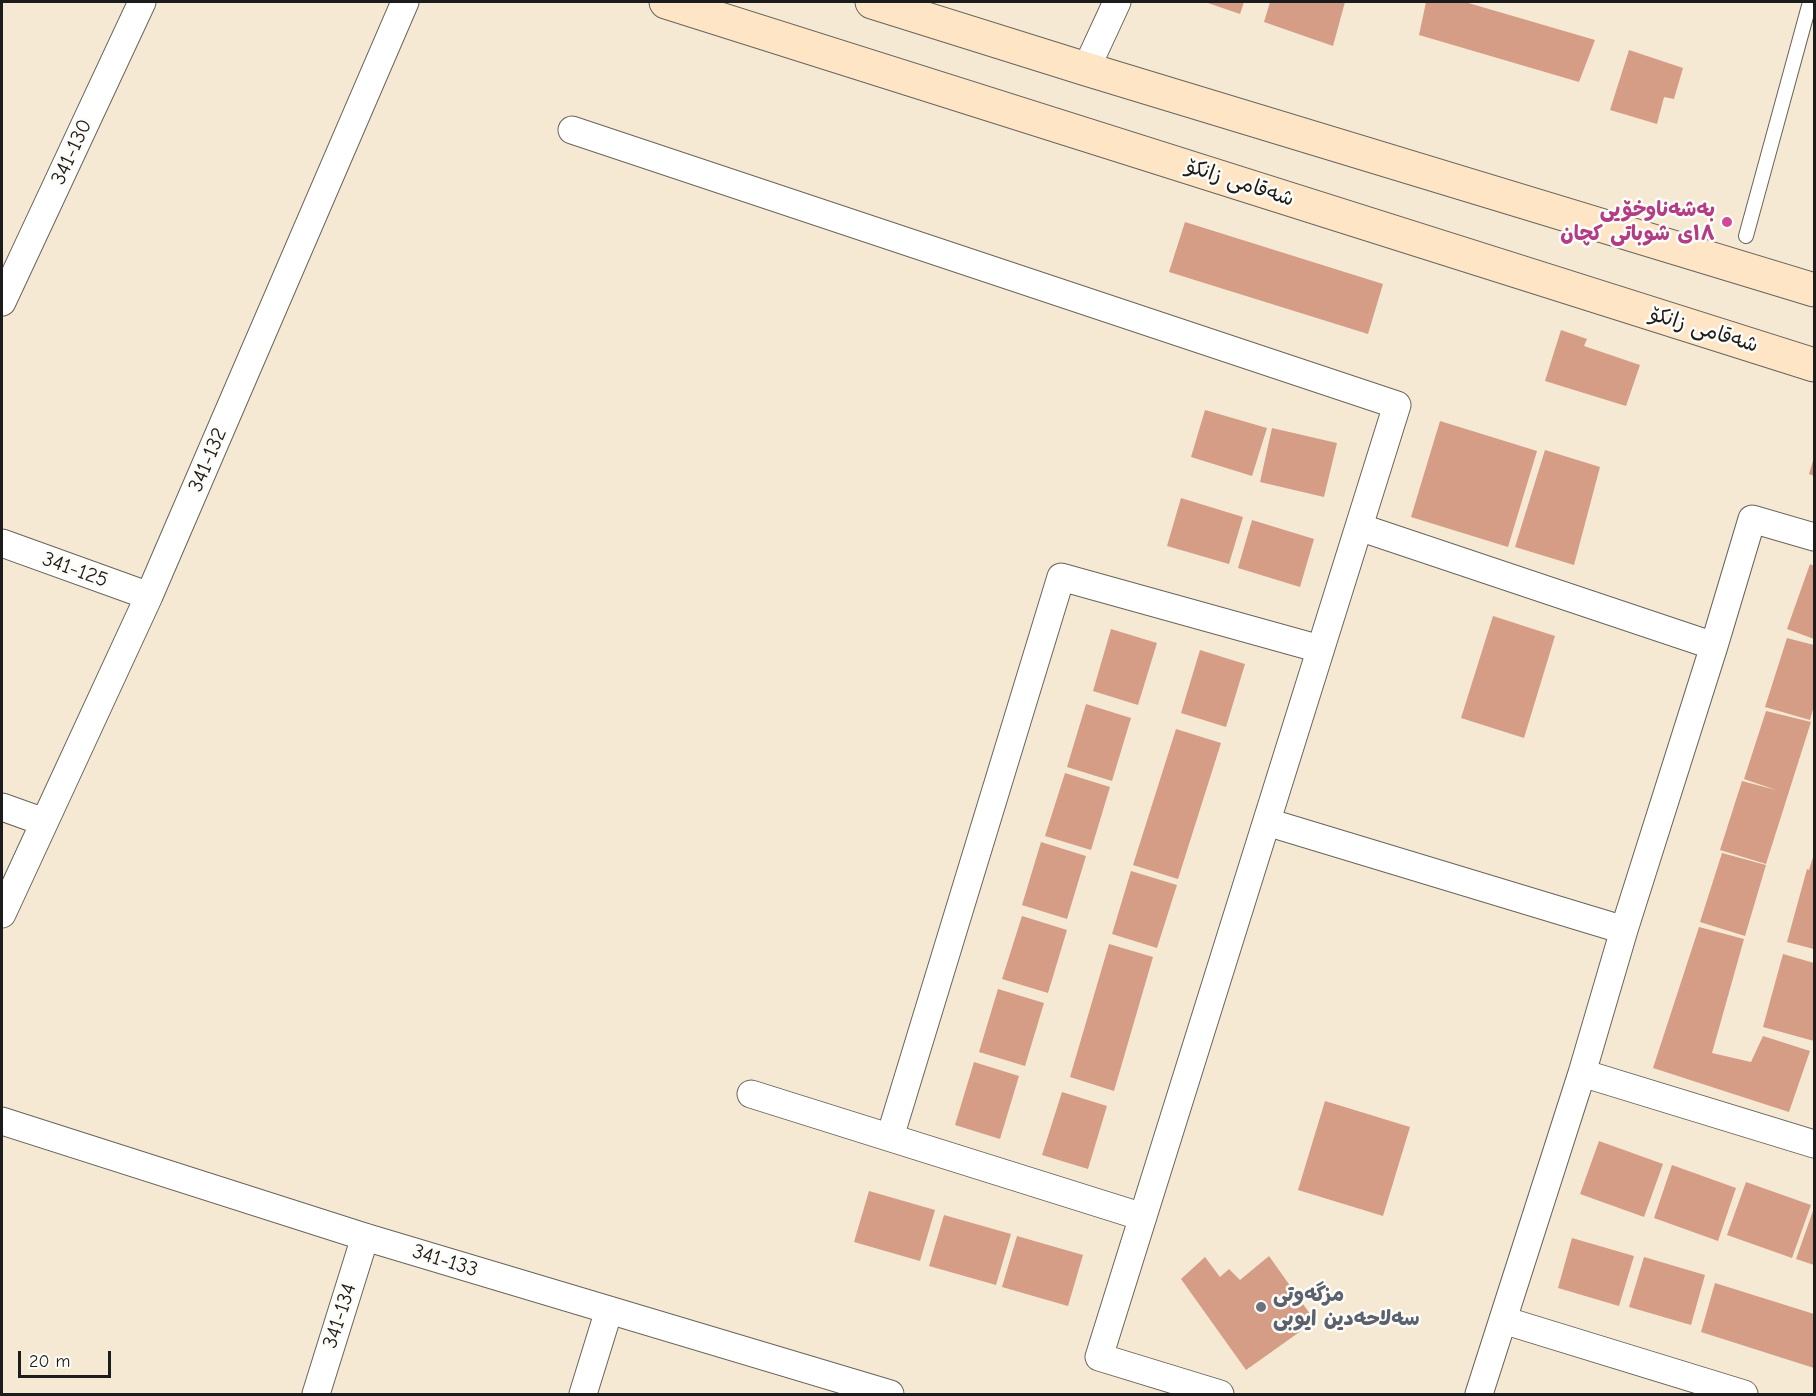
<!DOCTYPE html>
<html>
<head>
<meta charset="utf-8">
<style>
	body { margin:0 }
	#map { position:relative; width:1816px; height:1396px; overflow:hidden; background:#f5e9d3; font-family:"Comic Neue",sans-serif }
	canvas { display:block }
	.frame { position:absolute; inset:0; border:3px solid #1c1c1c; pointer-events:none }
	.scale { position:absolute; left:18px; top:1351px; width:93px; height:27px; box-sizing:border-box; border:3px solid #1c1c1c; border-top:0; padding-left:8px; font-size:18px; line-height:21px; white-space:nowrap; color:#1c1c1c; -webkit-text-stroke:4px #fdfcf7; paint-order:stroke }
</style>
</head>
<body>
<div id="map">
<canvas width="1816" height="1396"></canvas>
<div class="frame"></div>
<div class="scale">20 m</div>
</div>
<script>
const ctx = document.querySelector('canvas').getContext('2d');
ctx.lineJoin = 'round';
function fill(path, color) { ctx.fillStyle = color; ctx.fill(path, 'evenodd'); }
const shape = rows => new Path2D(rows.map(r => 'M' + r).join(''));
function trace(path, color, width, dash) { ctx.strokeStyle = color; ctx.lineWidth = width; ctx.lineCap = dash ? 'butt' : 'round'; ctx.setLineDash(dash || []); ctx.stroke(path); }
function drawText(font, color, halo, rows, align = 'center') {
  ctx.font = font + ' "Comic Neue","Playpen Sans Arabic",sans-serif'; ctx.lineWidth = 5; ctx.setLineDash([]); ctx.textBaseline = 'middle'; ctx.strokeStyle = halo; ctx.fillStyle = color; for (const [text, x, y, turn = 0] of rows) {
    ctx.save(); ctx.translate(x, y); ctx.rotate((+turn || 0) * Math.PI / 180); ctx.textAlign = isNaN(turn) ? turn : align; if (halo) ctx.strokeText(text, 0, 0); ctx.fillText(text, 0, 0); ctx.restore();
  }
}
fill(shape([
	[1205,2,1244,2,1240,14],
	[1270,2,1345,2,1333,46,1264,22],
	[1426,2,1465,2,1595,40,1579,82,1419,35],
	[1629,50,1683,68,1674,99,1664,97,1657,124,1610,110],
	[1185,222,1383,284,1368,334,1169,272],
	[1561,330,1587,339,1584,346,1640,365,1626,406,1545,381],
	[1205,410,1267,428,1252,476,1191,457],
	[1440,421,1537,451,1508,547,1411,517],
	[1272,428,1337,443,1324,497,1260,482],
	[1545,450,1600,467,1574,565,1515,547],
	[1814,457,1814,476,1809,474],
	[1181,498,1243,517,1229,564,1167,546],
	[1252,520,1314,539,1300,587,1238,568],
	[1810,564,1814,566,1814,639,1787,629],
	[1493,616,1555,636,1524,738,1461,718],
	[1111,629,1157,643,1138,705,1093,691],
	[1787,638,1814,645,1814,706,1810,720,1765,707],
	[1200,650,1245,664,1226,727,1181,713],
	[1086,704,1131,718,1112,781,1067,767],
	[1766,711,1811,722,1766,864,1720,850,1742,781,1776,790,1744,779],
	[1176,729,1221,743,1178,879,1133,865],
	[1065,773,1110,787,1091,850,1045,836],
	[1041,842,1086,856,1067,919,1022,905],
	[1722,853,1766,865,1745,936,1700,922],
	[1814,854,1814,949,1787,942,1807,869,1809,870],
	[1131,871,1177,885,1157,948,1112,934],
	[1022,916,1067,930,1048,993,1002,979],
	[1699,927,1744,939,1712,1053,1751,1062,1763,1036,1810,1051,1789,1112,1653,1068],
	[1109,944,1153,957,1114,1091,1070,1077],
	[1783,954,1814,963,1814,1041,1763,1027],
	[998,989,1044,1003,1025,1066,979,1052],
	[974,1062,1019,1076,1000,1139,955,1125],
	[1062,1092,1107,1106,1088,1169,1042,1155],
	[1325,1101,1410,1127,1383,1216,1298,1190],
	[1599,1141,1663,1164,1644,1217,1580,1194],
	[1672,1165,1736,1188,1718,1241,1654,1218],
	[1746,1182,1811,1205,1792,1258,1727,1235],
	[869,1191,935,1210,920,1261,854,1242],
	[1814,1208,1814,1265,1796,1259],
	[944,1215,1011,1234,996,1285,929,1266],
	[1017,1236,1083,1255,1068,1306,1002,1287],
	[1572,1238,1634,1256,1619,1306,1558,1288],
	[1269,1256,1315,1321,1246,1370,1181,1279,1205,1257,1220,1277,1229,1269,1240,1280],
	[1644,1257,1705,1275,1691,1325,1629,1307],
	[1715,1283,1814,1314,1814,1368,1701,1332]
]), '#d59d86');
const service = shape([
	[1746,236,1810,2]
]);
const minor = shape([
	[1086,69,1117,2],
	[572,130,1397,405,1099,1357,1220,1394],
	[2,302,142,2],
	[1359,527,1714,646],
	[2,543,149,596],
	[2,807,44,822],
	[1267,822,1624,930],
	[2,914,149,596,405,2],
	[1582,1073,1814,1144],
	[751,1094,1143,1217],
	[2,1121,365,1237,890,1394],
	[890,1137,1061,577,1320,649],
	[1503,1320,1744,1394],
	[316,1394,365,1237],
	[583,1394,609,1310],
	[1479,1394,1582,1073,1624,930,1714,646,1752,519,1814,537]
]);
const secondary = shape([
	[666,2,1814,365],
	[872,2,1086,69,1814,290]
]);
trace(service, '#68645c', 16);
trace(minor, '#68645c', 29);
trace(secondary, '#68645c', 35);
trace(service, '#fff', 14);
trace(minor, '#fff', 27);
trace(secondary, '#fde5c5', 33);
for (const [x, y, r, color] of [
	[1727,222,6,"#d1479c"],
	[1261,1307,6,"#6b7280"]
]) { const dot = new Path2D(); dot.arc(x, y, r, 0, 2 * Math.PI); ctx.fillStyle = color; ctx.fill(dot); trace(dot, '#fdfcf7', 2); }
drawText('21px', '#1c1c1c', '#fdfcf7', [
	["341-130",72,152,-65],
	["شەقامی زانکۆ",1240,183,18],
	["شەقامی زانکۆ",1704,330,17],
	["341-132",208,460,-67],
	["341-125",75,570,20],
	["341-133",445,1261,17],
	["341-134",340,1316,-72]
]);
drawText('bold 21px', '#b23c85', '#fdfcf7', [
	["بەشەناوخۆیی",1715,210],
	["١٨ی شوباتی کچان",1715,234]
], 'right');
drawText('bold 21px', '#5b616d', '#fdfcf7', [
	["مزگەوتی",1273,1295],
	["سەلاحەدین ایوبی",1273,1319]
], 'left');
</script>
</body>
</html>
